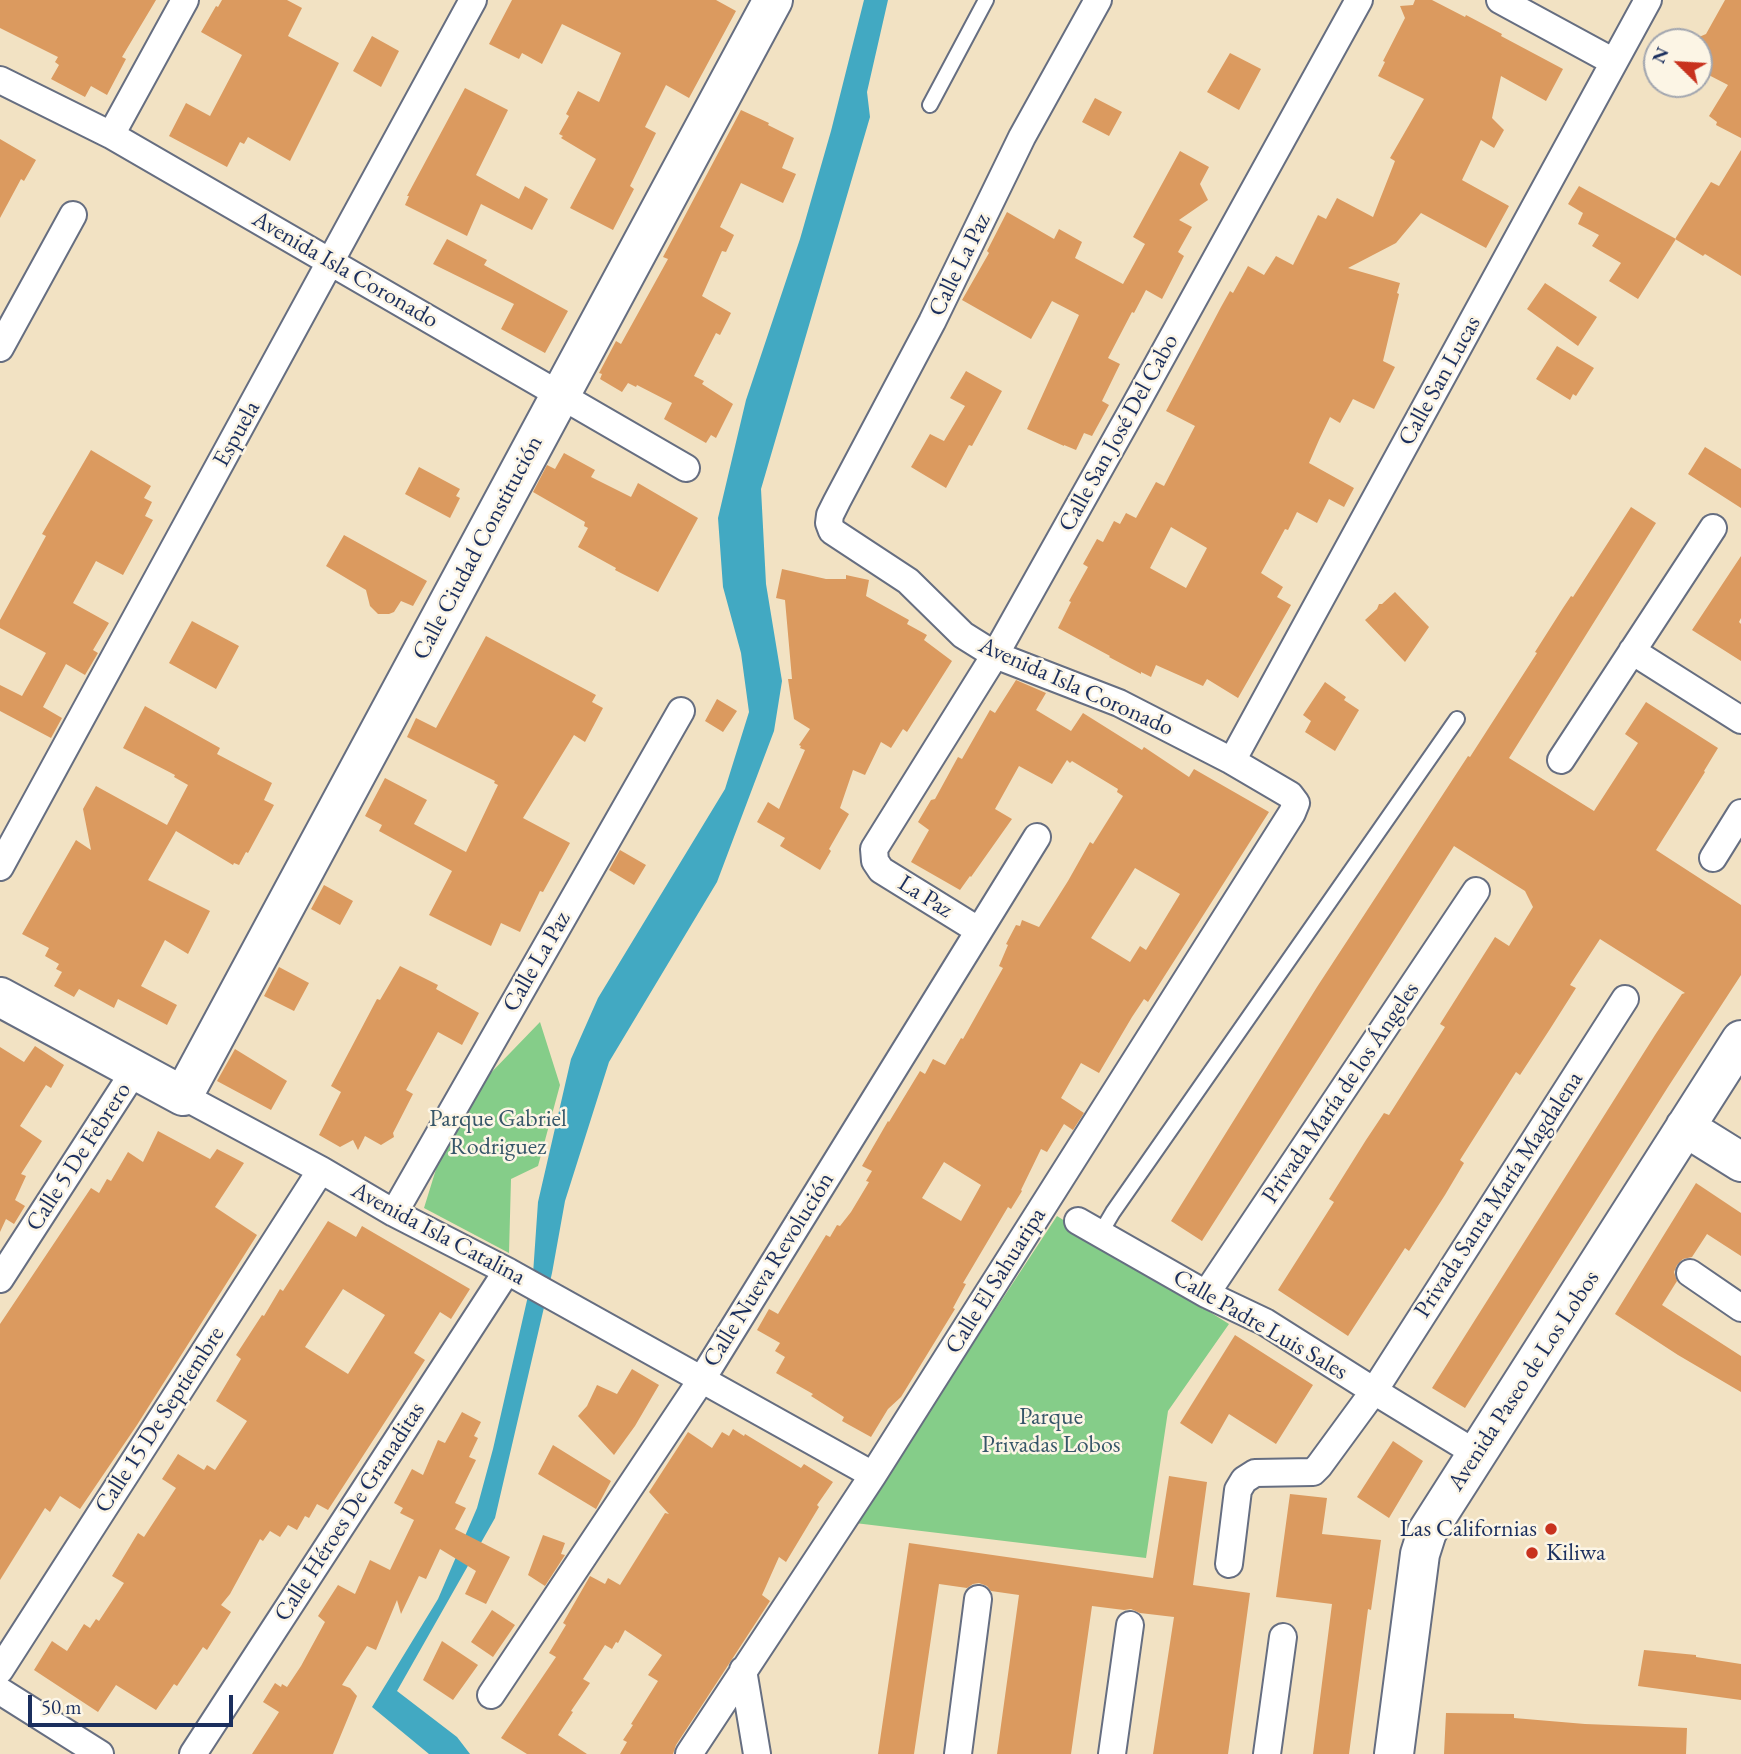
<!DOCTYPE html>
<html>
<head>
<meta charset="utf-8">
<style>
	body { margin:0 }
	#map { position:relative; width:1741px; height:1754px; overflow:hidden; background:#f2e2c3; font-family:"EB Garamond",serif }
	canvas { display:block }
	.north { position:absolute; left:1643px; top:28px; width:70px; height:70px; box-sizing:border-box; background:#fcf5e5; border:2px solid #a2a6af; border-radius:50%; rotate:294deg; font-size:19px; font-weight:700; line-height:28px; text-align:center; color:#1b2f5e }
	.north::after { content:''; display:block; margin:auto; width:24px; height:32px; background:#c8321e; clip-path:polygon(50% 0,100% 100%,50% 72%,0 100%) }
	.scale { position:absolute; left:28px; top:1695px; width:205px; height:32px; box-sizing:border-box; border:4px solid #1b2f5e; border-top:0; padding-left:9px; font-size:21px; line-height:24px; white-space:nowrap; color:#1b2f5e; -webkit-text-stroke:5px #fcf5e5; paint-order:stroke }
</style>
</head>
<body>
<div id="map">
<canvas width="1741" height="1754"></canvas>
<div class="north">N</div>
<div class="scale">50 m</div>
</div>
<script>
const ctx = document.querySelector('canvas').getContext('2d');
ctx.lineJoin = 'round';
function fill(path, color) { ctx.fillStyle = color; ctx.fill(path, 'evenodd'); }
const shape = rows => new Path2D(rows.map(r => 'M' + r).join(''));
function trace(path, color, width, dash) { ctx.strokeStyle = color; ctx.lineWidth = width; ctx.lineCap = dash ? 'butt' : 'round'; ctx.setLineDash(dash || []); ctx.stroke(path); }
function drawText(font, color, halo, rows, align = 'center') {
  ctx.font = font + ' "EB Garamond",serif'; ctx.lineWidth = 5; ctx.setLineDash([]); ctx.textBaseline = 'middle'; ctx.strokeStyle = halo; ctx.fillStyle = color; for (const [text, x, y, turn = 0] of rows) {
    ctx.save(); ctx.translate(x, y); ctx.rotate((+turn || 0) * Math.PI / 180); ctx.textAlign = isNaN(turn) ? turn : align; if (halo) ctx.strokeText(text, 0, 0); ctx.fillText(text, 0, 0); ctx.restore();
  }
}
fill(shape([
	[540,1022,560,1085,538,1166,511,1179,509,1253,424,1208,454,1111],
	[1057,1216,1229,1324,1168,1411,1146,1558,855,1523]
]), '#85cd89');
fill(shape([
	[864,0,888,0,867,92,870,117,761,489,766,584,782,681,774,731,717,882,609,1062,565,1201,552,1273,495,1518,397,1691,457,1737,470,1754,429,1754,372,1707,438,1599,477,1508,493,1449,533,1274,538,1202,571,1059,598,998,725,789,749,712,741,653,723,587,718,518,746,400,800,239,831,131]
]), '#42a9c2');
fill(shape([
	[0,0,156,0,122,57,126,59,107,95,91,86,85,97,51,79,59,65,55,62,58,57,0,28],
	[222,0,287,0,302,8,288,36,339,63,290,161,248,137,244,144,240,142,227,167,169,136,186,103,210,116,242,55,201,32,216,6,218,7],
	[512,0,716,0,736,11,689,98,666,85,645,127,656,133,630,186,634,189,613,230,570,208,596,159,561,138,563,136,559,134,569,116,566,114,578,91,599,102,621,53,562,24,542,64,522,53,519,59,489,44],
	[1415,0,1432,0,1465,17,1466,15,1502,34,1501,36,1563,69,1546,101,1501,76,1492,118,1504,130,1494,148,1481,140,1462,180,1509,206,1486,248,1421,213,1396,243,1348,268,1400,283,1397,293,1399,294,1383,361,1395,367,1374,409,1353,399,1340,423,1330,417,1319,440,1309,463,1354,488,1344,507,1329,499,1317,523,1297,512,1288,530,1285,529,1261,573,1283,587,1277,597,1291,605,1238,698,1207,679,1203,686,1156,665,1151,677,1141,672,1141,674,1109,657,1110,656,1058,628,1071,602,1069,601,1088,567,1083,564,1097,539,1103,542,1114,521,1120,524,1126,513,1136,518,1156,482,1164,486,1195,426,1166,411,1221,307,1230,291,1233,293,1248,266,1264,275,1276,256,1293,265,1318,215,1326,219,1337,198,1373,217,1395,161,1390,158,1424,99,1378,76,1385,62,1383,61,1405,18,1400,6,1413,5],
	[1171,527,1207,548,1186,588,1150,568],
	[1725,0,1741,0,1741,138,1716,125,1717,122,1709,116,1728,85,1699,70,1699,37,1706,34],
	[372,36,399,51,381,87,353,71],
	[1230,53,1261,69,1239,110,1207,92],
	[465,88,508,110,476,175,519,199,525,186,548,199,532,230,481,204,467,236,405,205,409,196,407,196],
	[1095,98,1122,112,1109,136,1082,122],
	[741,110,769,123,768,125,794,138,782,168,796,174,783,203,741,183,720,227,734,235,726,252,722,251,702,296,731,313,720,335,716,333,694,376,704,381,702,384,733,404,716,438,711,435,706,443,664,419,672,403,637,385,636,387,628,383,622,392,600,379,602,374,599,373,616,341,621,344,668,259,663,257],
	[0,139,36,160,24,181,21,179,0,218],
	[1741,150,1741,276,1705,254,1703,256,1675,239,1711,182,1719,186],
	[1180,151,1209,167,1200,184,1208,200,1179,220,1192,227,1178,252,1184,256,1162,299,1146,290,1134,313,1132,312,1108,358,1120,364,1102,401,1109,405,1092,436,1084,433,1076,450,1064,445,1064,446,1027,429,1079,315,1052,301,1031,339,962,300,989,253,987,251,1007,212,1054,239,1059,229,1082,242,1075,258,1123,284,1145,244,1133,237],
	[1579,186,1676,239,1638,299,1609,281,1621,263,1592,246,1599,235,1578,224,1583,213,1568,204],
	[447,239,487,260,484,265,568,311,545,353,501,329,514,304,433,264],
	[1545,283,1597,317,1578,346,1527,309],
	[1557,346,1594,368,1576,396,1573,394,1570,400,1536,379],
	[966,371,1002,391,972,446,969,445,946,488,911,467,930,434,944,441,965,406,950,398],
	[1705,447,1741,469,1741,508,1688,474],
	[91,450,151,486,144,498,152,502,145,516,153,520,123,575,96,561,73,603,109,623,93,650,98,653,85,675,66,664,43,707,62,718,51,738,0,711,0,685,22,696,46,653,0,628,0,620,46,536,42,534],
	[564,453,595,470,591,477,631,497,638,483,698,518,658,592,615,570,616,568,578,547,588,528,584,526,585,522,533,492,547,465,555,469],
	[419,467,460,489,456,496,460,498,450,518,405,494],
	[1631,507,1656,523,1509,758,1594,811,1638,743,1625,734,1646,702,1718,748,1704,771,1705,772,1656,850,1741,905,1741,975,1668,1087,1465,1408,1432,1388,1655,1035,1682,994,1685,993,1641,965,1600,939,1570,985,1576,988,1550,1029,1520,1075,1516,1072,1460,1160,1464,1163,1445,1195,1409,1251,1405,1248,1348,1336,1278,1290,1334,1202,1329,1199,1366,1140,1384,1113,1389,1115,1445,1027,1440,1024,1495,937,1509,946,1533,907,1525,891,1454,846,1202,1241,1171,1221,1317,987,1468,756,1470,757,1488,729,1537,653,1535,652,1563,608,1571,596,1573,597],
	[344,535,427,581,413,606,401,601,394,612,389,614,378,614,370,606,366,590,326,566],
	[1741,556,1741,618,1739,622,1741,624,1741,661,1692,630],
	[782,569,826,579,846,579,846,575,869,580,866,596,909,620,907,624,927,635,924,640,952,661,907,732,903,729,891,748,881,742,865,775,853,770,840,808,849,814,829,849,831,851,820,870,780,846,785,838,757,822,768,802,779,809,805,750,800,748,801,746,799,745,810,729,794,719,788,679,792,679,785,600,776,598],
	[1395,592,1429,627,1405,662,1365,620,1377,609,1379,604,1382,604],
	[192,621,239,646,216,689,169,663],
	[486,636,596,695,592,702,603,708,585,742,574,735,523,818,570,843,543,892,540,891,520,932,501,923,491,946,429,915,452,871,379,831,382,825,365,816,385,778,427,800,414,824,466,852,498,785,494,783,495,781,407,737,416,718,436,728],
	[1016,680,1046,693,1036,710,1071,731,1083,713,1142,750,1144,747,1189,777,1194,769,1269,812,1148,1002,1144,999,1132,1017,1099,1073,1081,1063,1061,1098,1084,1113,1073,1130,1064,1124,1047,1152,1041,1149,1021,1190,1022,1191,1011,1209,1008,1207,963,1283,966,1284,953,1308,955,1309,901,1397,888,1409,871,1437,842,1421,844,1417,811,1396,813,1394,776,1373,785,1357,775,1351,780,1343,757,1330,769,1309,778,1314,826,1235,830,1237,837,1225,840,1226,851,1212,869,1182,866,1181,872,1171,862,1166,888,1121,889,1122,920,1071,925,1074,933,1059,945,1065,961,1038,963,1039,1003,968,999,966,1008,945,1006,944,1016,925,1020,926,1022,920,1039,927,1068,881,1090,842,1093,844,1123,796,1117,792,1118,789,1072,761,1070,763,1067,760,1052,784,1019,766,995,809,1012,819,971,877,970,876,960,890,911,862,929,830,918,822,931,800,935,799,958,757,962,759,990,710,995,713],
	[1135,868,1180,894,1146,950,1140,946,1130,962,1091,938],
	[944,1162,981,1185,961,1221,922,1198],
	[1325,682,1346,697,1344,700,1359,710,1335,751,1305,732,1311,721,1303,715],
	[717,699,737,711,723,732,705,721],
	[145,706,220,748,217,754,272,783,264,800,274,805,248,853,246,852,239,865,234,863,233,865,176,831,148,880,210,911,188,954,165,940,141,986,177,1005,167,1025,118,999,114,1008,79,989,74,997,54,986,62,972,56,969,59,964,45,956,49,948,22,934,76,840,91,850,83,809,96,786,167,825,188,785,174,777,175,775,123,748],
	[620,850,646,865,634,885,609,870],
	[324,885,353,901,340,925,311,909],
	[400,966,438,985,436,989,479,1013,462,1045,438,1032,406,1090,413,1094,393,1133,394,1137,381,1145,365,1136,358,1150,353,1140,340,1147,319,1135,341,1092,331,1086,377,999,380,1000],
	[279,967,309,983,294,1011,264,996],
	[35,1046,64,1065,51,1088,46,1085,20,1126,42,1141,21,1174,26,1176,15,1200,25,1206,14,1224,6,1219,0,1232,0,1047,24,1062],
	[235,1049,287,1081,271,1110,217,1081],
	[158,1131,210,1159,217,1149,244,1163,215,1207,257,1235,137,1425,80,1509,60,1496,50,1512,45,1508,0,1580,0,1324,91,1188,99,1193,107,1179,111,1181,128,1152,143,1162],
	[1696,1183,1741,1213,1741,1256,1707,1234,1692,1257,1683,1259,1677,1265,1674,1272,1677,1281,1662,1305,1741,1356,1741,1392,1678,1355,1615,1314],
	[328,1221,356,1237,362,1226,470,1289,451,1319,440,1312,414,1353,425,1360,328,1510,317,1504,309,1518,305,1516,297,1530,288,1525,280,1537,270,1531,263,1541,260,1539,230,1594,221,1605,231,1612,207,1650,203,1647,177,1686,174,1684,156,1710,116,1685,98,1712,34,1670,52,1641,67,1651,84,1624,90,1628,96,1619,99,1621,124,1583,112,1576,138,1533,144,1537,176,1488,162,1479,178,1454,204,1470,207,1465,215,1470,247,1421,216,1401,241,1359,236,1355,262,1315,264,1316,280,1289,283,1291],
	[343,1289,385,1315,348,1374,305,1347],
	[1235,1335,1313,1385,1276,1444,1229,1414,1212,1444,1180,1423],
	[632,1369,659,1385,635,1426,614,1455,578,1416,587,1406,597,1385,617,1394],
	[462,1412,481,1422,474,1436,478,1438,469,1457,476,1460,455,1503,466,1508,455,1529,510,1557,486,1604,465,1594,476,1571,440,1549,426,1579,419,1576,401,1614,397,1600,376,1650,367,1646,342,1685,350,1688,357,1696,333,1754,252,1754,279,1712,263,1702,275,1683,281,1687,282,1684,287,1687,301,1666,325,1622,318,1616,338,1585,355,1594,370,1560,390,1570,414,1520,400,1513,403,1508,394,1503,412,1469,423,1475,438,1440,445,1443],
	[733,1429,744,1436,745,1434,801,1468,804,1464,833,1482,817,1505,819,1507,786,1562,779,1557,762,1595,770,1601,676,1745,673,1754,620,1754,627,1742,623,1740,633,1725,631,1724,658,1681,648,1675,662,1655,625,1630,618,1643,616,1642,612,1649,605,1645,583,1679,590,1683,571,1711,573,1712,558,1735,587,1754,527,1754,501,1738,556,1657,549,1653,566,1625,563,1623,590,1576,605,1584,608,1578,620,1585,665,1513,669,1514,649,1492,688,1432,712,1448,722,1432,729,1436],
	[1393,1441,1423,1461,1389,1518,1357,1497],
	[553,1445,611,1481,596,1509,538,1474],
	[1169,1476,1207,1482,1193,1585,1250,1593,1228,1754,1153,1754,1174,1617,1140,1613,1131,1609,1124,1610,1092,1606,1071,1754,997,1754,1019,1595,991,1591,987,1586,979,1583,973,1584,967,1588,939,1584,914,1754,878,1754,909,1543,1153,1578],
	[1290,1494,1327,1498,1322,1534,1381,1540,1371,1610,1368,1609,1349,1754,1313,1754,1332,1604,1276,1597],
	[543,1535,565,1543,561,1554,565,1555,545,1586,528,1575],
	[492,1610,515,1625,493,1657,471,1642],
	[442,1641,478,1665,453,1700,423,1680],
	[1644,1650,1696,1655,1696,1657,1741,1664,1741,1700,1638,1686],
	[1446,1713,1514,1714,1514,1718,1585,1724,1687,1728,1686,1754,1444,1754]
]), '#db9a5f');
const lane = shape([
	[930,105,986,0],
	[1100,1234,1113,1212,1457,719]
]);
const street = shape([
	[1500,0,1614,62],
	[0,80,111,135,686,468],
	[111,135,185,0],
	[0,348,73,215],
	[1632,651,1741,720],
	[1561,760,1713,528],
	[1232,761,1648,0],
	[1713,858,1741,813],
	[0,867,473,0],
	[978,930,881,870,875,861,874,849,995,655,1133,409,1359,0],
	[183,1096,321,1170,394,1213,507,1271,873,1475],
	[394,1213,681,711],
	[1078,1221,1206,1294,1265,1322,1374,1391,1477,1454],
	[1690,1273,1741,1308],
	[0,1279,135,1070],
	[1206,1294,1476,891],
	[1229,1564,1238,1490,1244,1480,1255,1473,1313,1472,1319,1466,1374,1391,1625,999],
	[0,1670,321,1170],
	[743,1670,757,1754],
	[0,1691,100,1754],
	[491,1695,702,1379,1037,837],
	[193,1754,507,1271],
	[689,1754,873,1475,1292,813,1296,803,1290,795,1232,761,1119,703,995,655,963,635,908,581,832,531,829,523,830,515,837,501,932,322,1022,137,1098,0],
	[958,1754,978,1599],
	[1112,1754,1130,1625],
	[1267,1754,1283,1637]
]);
const secondary = shape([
	[0,997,183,1096,773,0],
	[1685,1127,1741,1162],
	[1394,1754,1420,1554,1427,1532,1741,1040]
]);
trace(lane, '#666e81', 18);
trace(street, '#666e81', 30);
trace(secondary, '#666e81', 42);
trace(lane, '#fff', 14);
trace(street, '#fff', 26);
trace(secondary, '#fff', 38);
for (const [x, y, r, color] of [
	[1551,1529,7,"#c8321e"],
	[1532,1553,7,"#c8321e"]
]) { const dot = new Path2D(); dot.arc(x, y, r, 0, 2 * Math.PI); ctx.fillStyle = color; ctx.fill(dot); trace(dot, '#fcf5e5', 2.5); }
drawText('24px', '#1b2f5e', '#fcf5e5', [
	["Calle La Paz",960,265,-64],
	["Avenida Isla Coronado",345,270,30],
	["Calle San Lucas",1440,381,-61],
	["Calle San José Del Cabo",1119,433,-61],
	["Espuela",237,434,-61],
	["Calle Ciudad Constitución",478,548,-62],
	["Avenida Isla Coronado",1076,687,24],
	["La Paz",925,897,32],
	["Calle La Paz",537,962,-60],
	["Privada María de los Ángeles",1341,1093,-56],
	["Calle 5 De Febrero",79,1157,-57],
	["Privada Santa María Magdalena",1499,1195,-57],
	["Avenida Isla Catalina",438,1234,28],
	["Calle Nueva Revolución",769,1270,-58],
	["Calle El Sahuaripa",996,1281,-58],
	["Calle Padre Luis Sales",1260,1325,30],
	["Avenida Paseo de Los Lobos",1524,1381,-57],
	["Calle 15 De Septiembre",160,1420,-57],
	["Calle Héroes De Granaditas",350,1512,-57]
]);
drawText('24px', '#365669', '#fcf5e5', [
	["Parque Gabriel",498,1119],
	["Rodriguez",498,1147],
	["Parque",1051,1417],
	["Privadas Lobos",1051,1445]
]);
drawText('24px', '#1b2f5e', '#fcf5e5', [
	["Las Californias",1537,1529],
	["Kiliwa",1546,1553,"left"]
], 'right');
</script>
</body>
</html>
